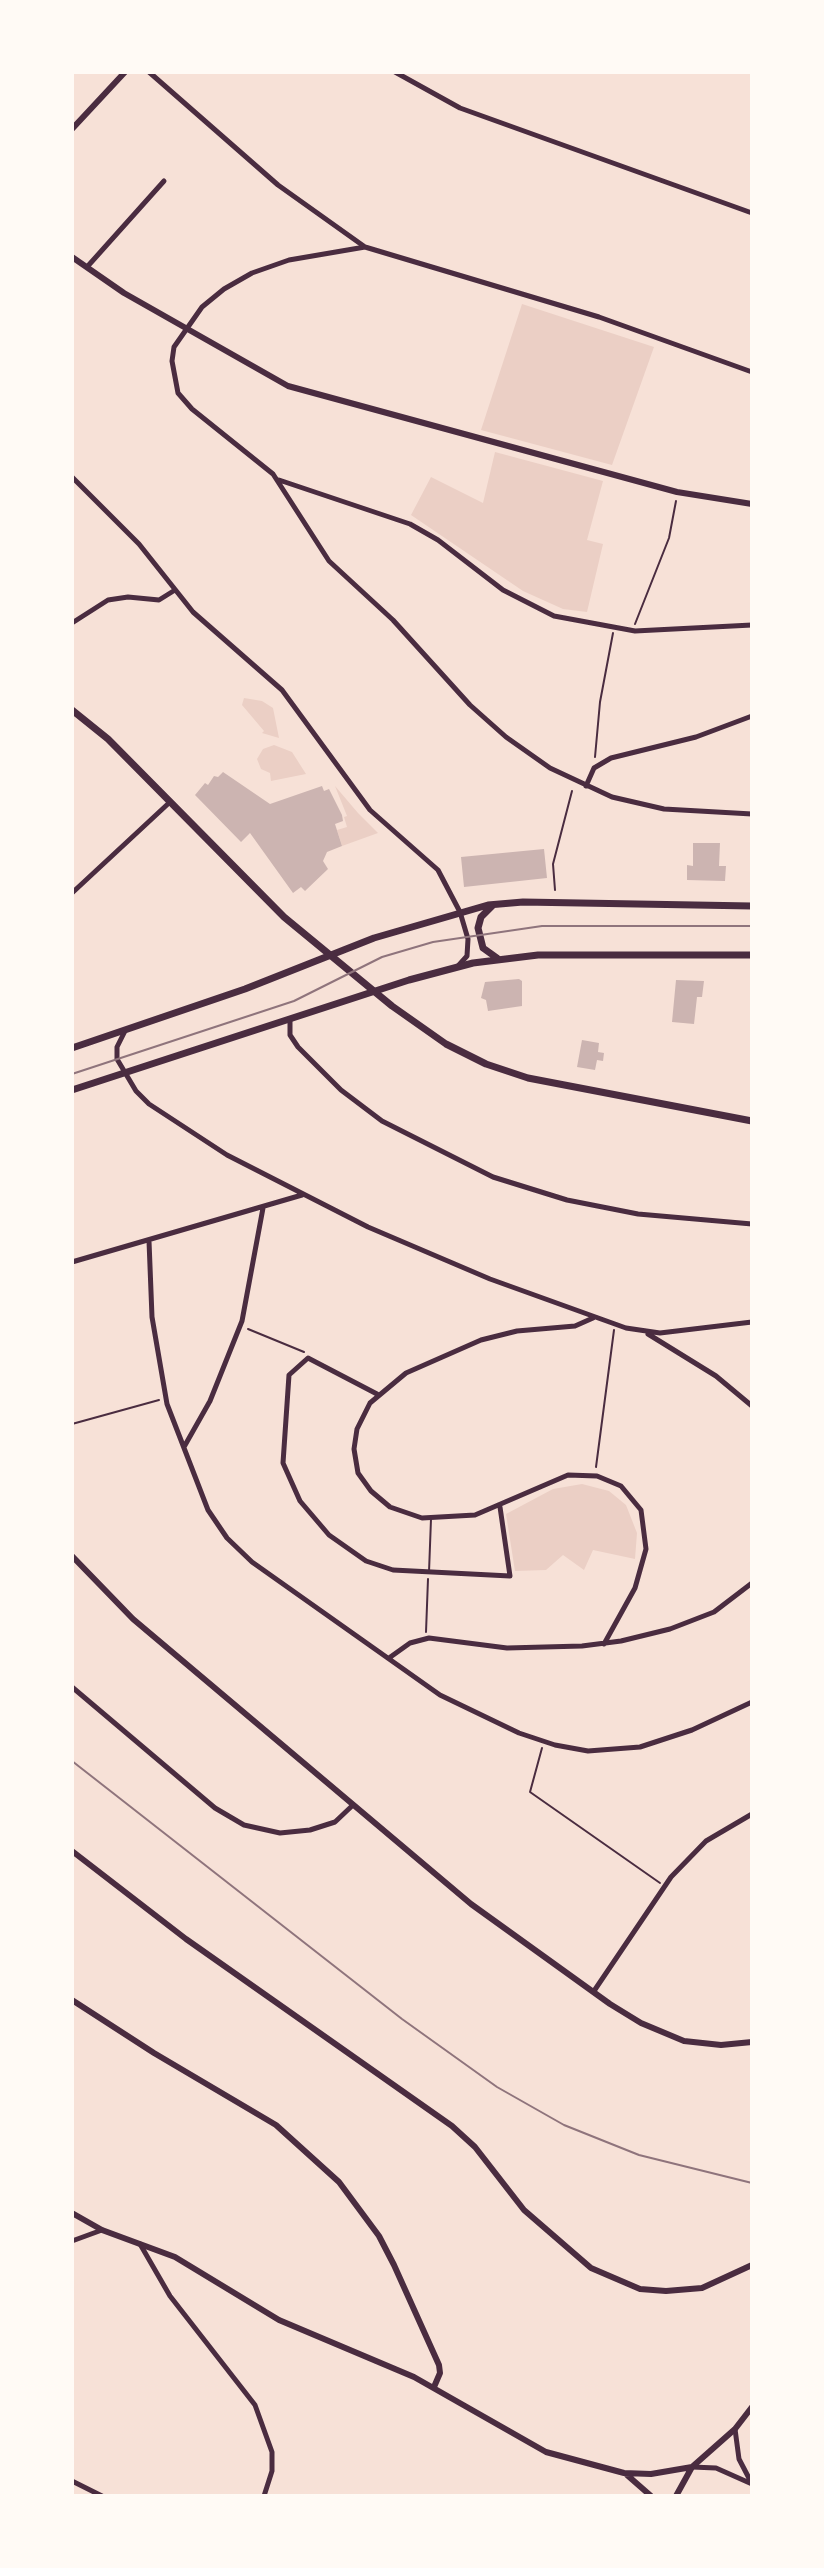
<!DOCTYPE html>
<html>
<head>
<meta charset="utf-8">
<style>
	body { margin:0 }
	#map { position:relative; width:824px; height:2568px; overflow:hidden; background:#f7e1d7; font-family:"IBM Plex Sans",sans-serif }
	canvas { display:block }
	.frame { position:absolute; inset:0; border:74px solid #fffaf5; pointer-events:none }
</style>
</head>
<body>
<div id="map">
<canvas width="824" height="2568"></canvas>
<div class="frame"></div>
</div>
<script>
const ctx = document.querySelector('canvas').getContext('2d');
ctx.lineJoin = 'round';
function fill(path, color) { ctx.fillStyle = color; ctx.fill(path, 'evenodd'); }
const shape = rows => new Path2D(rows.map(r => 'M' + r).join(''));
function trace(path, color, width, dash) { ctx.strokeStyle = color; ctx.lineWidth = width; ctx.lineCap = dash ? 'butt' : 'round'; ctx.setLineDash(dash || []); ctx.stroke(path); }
fill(shape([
	[522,304,654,347,612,465,481,430],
	[495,452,603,481,587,540,603,544,587,612,563,609,523,591,411,515,431,477,483,503],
	[244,698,262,701,273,708,279,738,262,733,264,731,242,705],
	[274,745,292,752,306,774,271,781,270,773,261,769,257,759,263,749],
	[335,786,358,813,378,833,342,846,337,830,347,827,344,817,347,816],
	[582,1484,609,1491,626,1505,637,1533,635,1559,593,1550,584,1570,563,1555,546,1570,515,1571,506,1514,553,1489]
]), '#ebcfc5');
fill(shape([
	[223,772,270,804,322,786,324,791,329,789,342,815,343,821,335,824,342,846,327,852,323,861,328,869,305,891,301,887,293,893,250,833,241,842,195,795,205,783,208,785,214,776,218,777],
	[693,843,720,843,719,866,726,866,725,881,687,880,687,865,693,866],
	[544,849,547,878,464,887,461,857],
	[519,979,522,981,522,1006,488,1011,486,1000,481,998,485,982],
	[676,980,704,981,702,997,697,997,694,1024,672,1022],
	[582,1040,599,1043,598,1052,604,1053,603,1061,597,1060,595,1070,577,1067]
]), '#ccb4b1');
trace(shape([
	[635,624,669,538,676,501],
	[595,757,600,702,613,633],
	[555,890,553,864,572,791],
	[248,1329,304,1352],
	[72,1424,159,1400],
	[596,1467,614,1330],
	[426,1632,428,1579],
	[542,1748,530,1792,660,1883]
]), '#4a2c40', 2);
trace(shape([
	[429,1572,431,1519]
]), '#4a2c40', 2);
trace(shape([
	[149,72,278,185,365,247,599,317,752,372],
	[395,72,460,108,752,213],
	[365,247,289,260,252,273,224,289,202,307,174,347,172,361,178,393,192,409,273,474,329,561,393,620,470,705,506,737,550,768,612,797,664,809,752,814],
	[87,267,164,181],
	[72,477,139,544,193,612,282,690,370,810,438,870,460,912,468,939,467,956,458,966],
	[279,480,410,524,438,540,503,590,554,616,635,631,752,625],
	[72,623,108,600,128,597,159,600,175,590],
	[586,786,594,768,611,758,696,737,752,716],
	[72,893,170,802],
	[290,1020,290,1035,298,1047,341,1090,382,1121,493,1177,567,1200,638,1214,752,1224],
	[125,1031,117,1047,117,1059,136,1091,149,1104,227,1155,368,1227,490,1279,626,1328,660,1333,752,1322],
	[149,1241,152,1317,167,1404,208,1510,227,1538,252,1562,440,1695,519,1733,555,1745,588,1751,640,1747,692,1730,752,1702],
	[72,1262,302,1195],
	[593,1318,575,1326,517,1331,481,1340,406,1373,370,1403,357,1429,354,1449,358,1473,371,1491,390,1507,422,1518,475,1515,568,1475,597,1476,621,1486,641,1510,646,1549,635,1588,604,1644],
	[648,1334,716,1376,752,1406],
	[377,1394,308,1358,289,1375,283,1463,300,1501,329,1535,366,1561,393,1570,510,1576,500,1507],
	[184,1447,210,1401,242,1321,263,1208],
	[389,1658,410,1643,429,1638,507,1648,582,1646,621,1641,670,1629,714,1612,752,1583],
	[72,1687,215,1808,244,1825,280,1833,310,1830,335,1822,353,1805],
	[594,1991,671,1877,706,1841,752,1814],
	[72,2241,102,2230],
	[140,2244,170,2296,255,2405,272,2452,272,2471,264,2496],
	[735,2429,739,2459,751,2482],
	[692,2467,716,2468,752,2484],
	[72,2481,102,2496]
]), '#4a2c40', 5);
trace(shape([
	[72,129,125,72],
	[72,257,124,293,288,386,677,492,752,504],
	[72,1556,133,1619,471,1904,610,2004,641,2023,684,2041,721,2045,752,2042],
	[72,1851,186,1939,452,2126,475,2147,524,2210,591,2268,640,2289,666,2291,702,2288,752,2265],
	[72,2000,154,2053,276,2125,339,2182,379,2236,394,2265,439,2365,440,2373,434,2387],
	[72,2213,102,2230,175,2257,279,2320,414,2377,546,2452,624,2473,651,2474,692,2467],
	[627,2475,651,2496],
	[676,2496,692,2467,735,2429,752,2407]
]), '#4a2c40', 6);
trace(shape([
	[72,710,108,739,284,917,392,1006,446,1044,486,1064,528,1078,752,1121]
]), '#4a2c40', 7);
trace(shape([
	[493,905,481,917,478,928,483,948,497,958],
	[72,1048,245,989,374,938,488,905,523,902,752,906],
	[72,1090,409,980,473,963,538,955,752,955]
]), '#4a2c40', 7);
trace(shape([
	[72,1074,294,1001,382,957,433,942,542,926,752,926],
	[72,1761,402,2019,497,2087,564,2125,639,2155,752,2183]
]), '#8f747c', 2);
</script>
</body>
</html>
